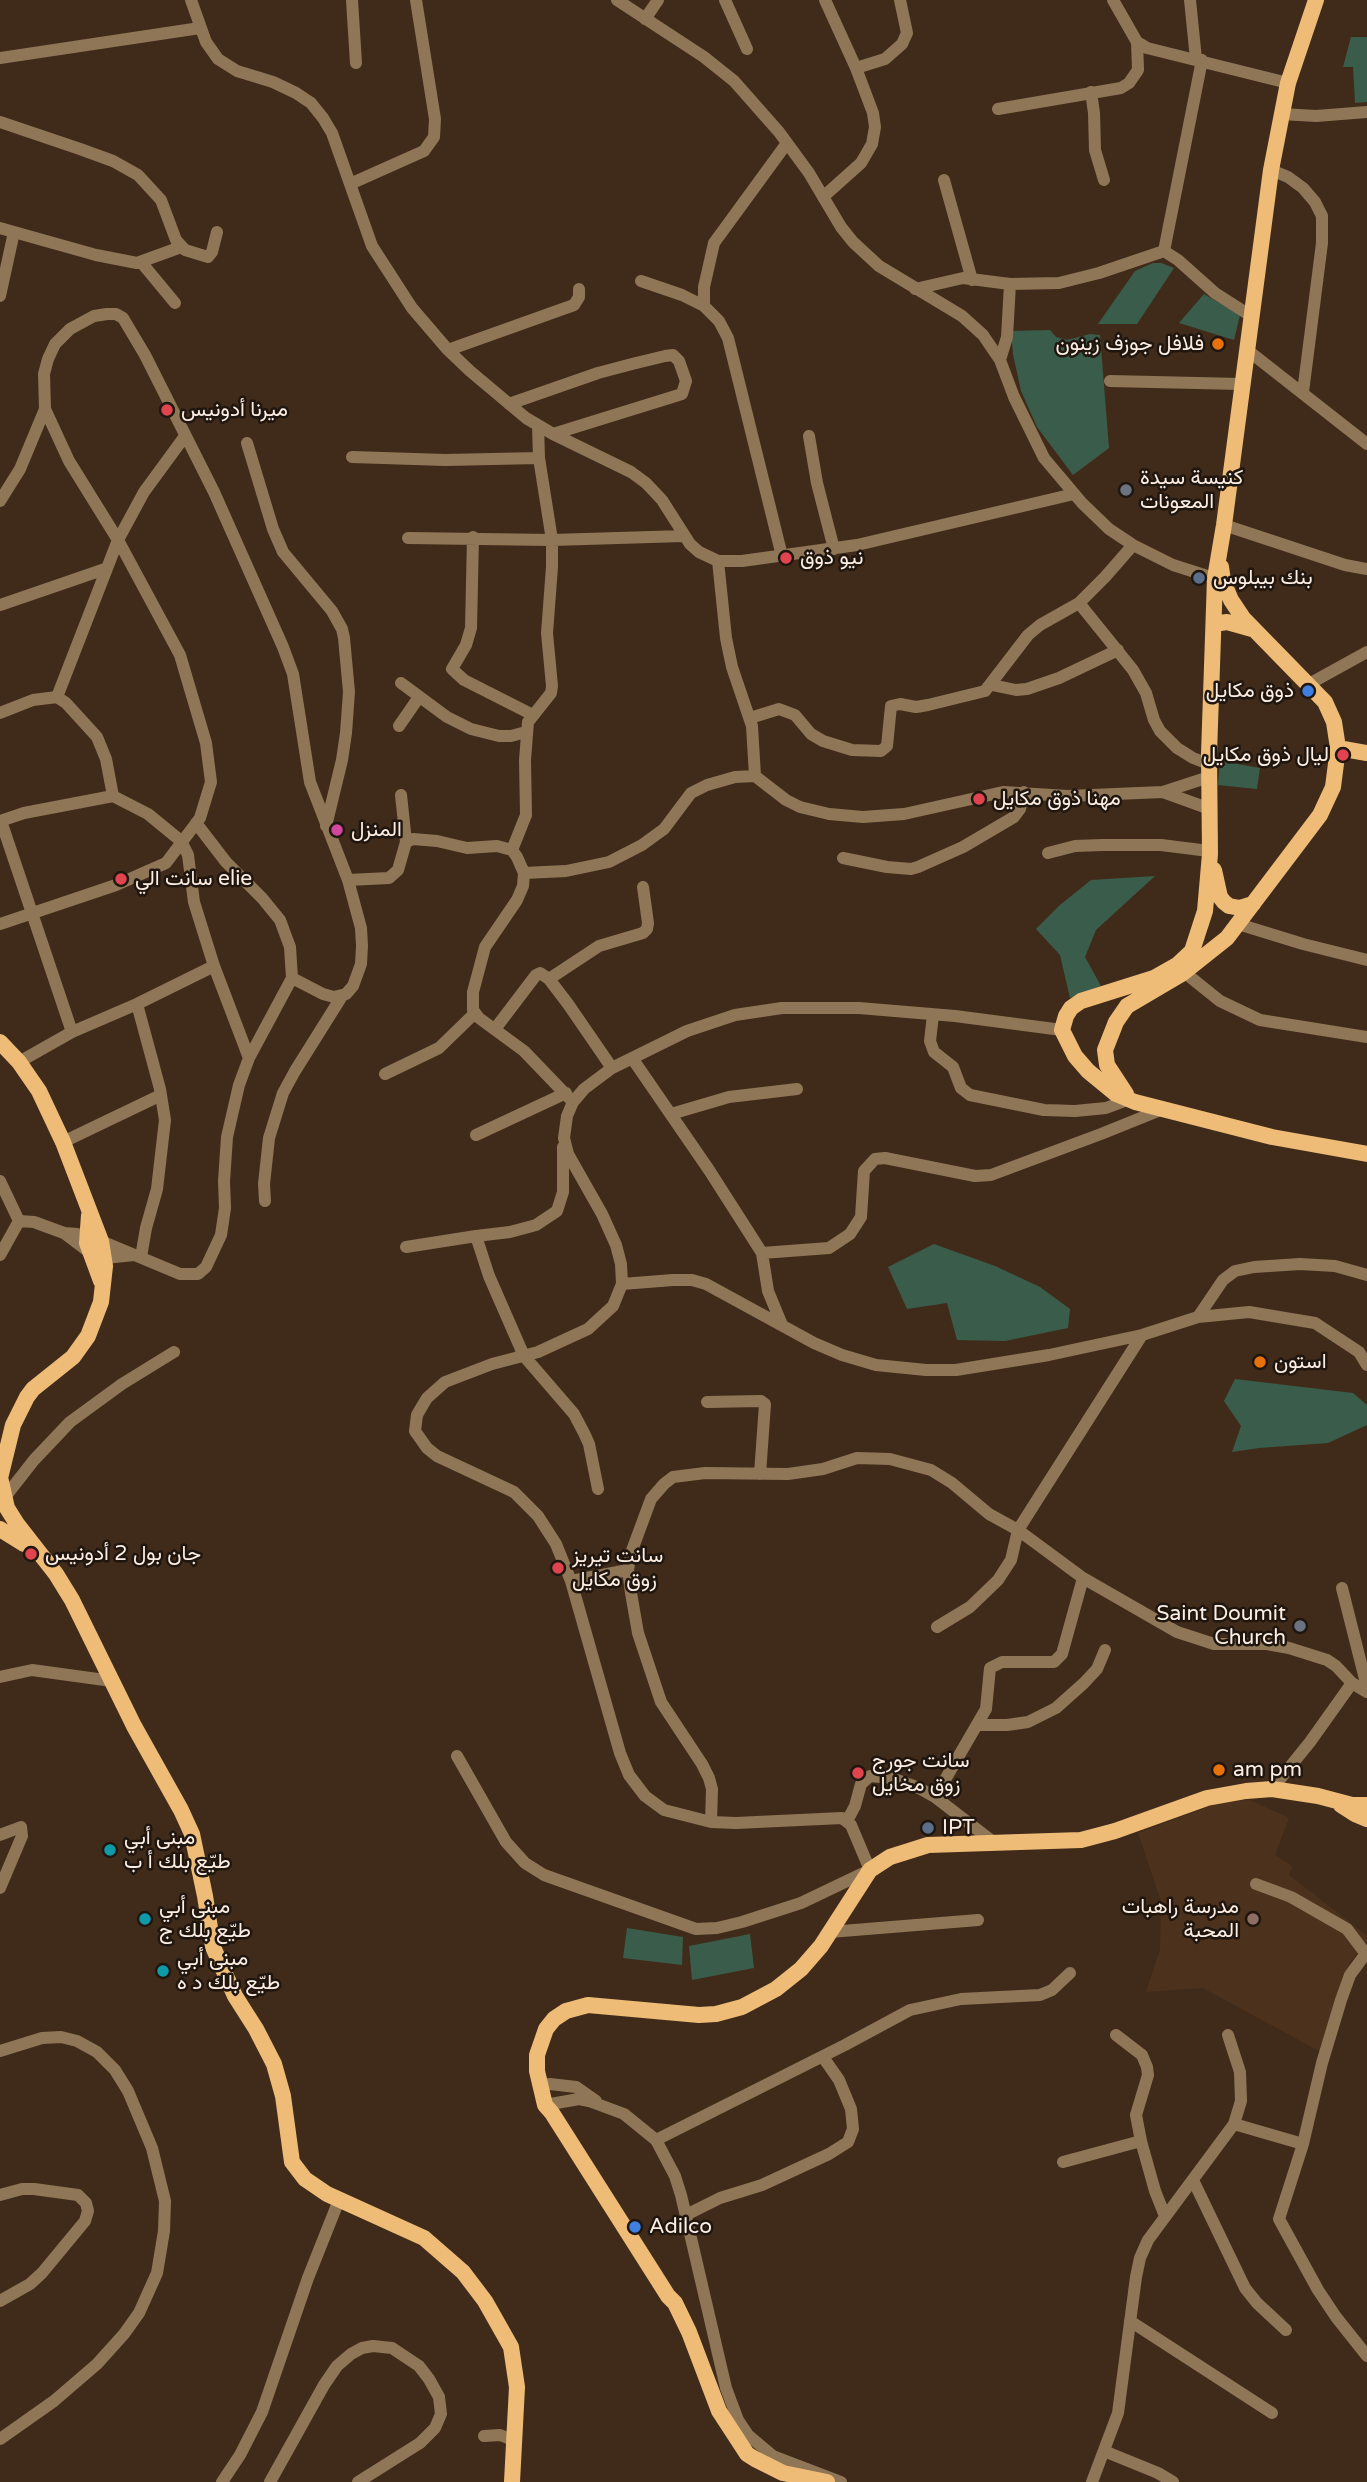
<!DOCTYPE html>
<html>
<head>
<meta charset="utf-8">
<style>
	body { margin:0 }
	canvas { display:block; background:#402b1a }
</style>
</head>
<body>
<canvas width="1367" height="2482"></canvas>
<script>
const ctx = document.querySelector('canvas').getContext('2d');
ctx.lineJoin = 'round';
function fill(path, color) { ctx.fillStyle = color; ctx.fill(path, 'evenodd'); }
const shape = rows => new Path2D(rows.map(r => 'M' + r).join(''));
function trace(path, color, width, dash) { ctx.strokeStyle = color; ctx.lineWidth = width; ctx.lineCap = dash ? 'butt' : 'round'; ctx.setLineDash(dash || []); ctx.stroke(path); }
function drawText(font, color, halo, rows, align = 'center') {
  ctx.font = font + ' "Varela Round",Vazirmatn,sans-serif'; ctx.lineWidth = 5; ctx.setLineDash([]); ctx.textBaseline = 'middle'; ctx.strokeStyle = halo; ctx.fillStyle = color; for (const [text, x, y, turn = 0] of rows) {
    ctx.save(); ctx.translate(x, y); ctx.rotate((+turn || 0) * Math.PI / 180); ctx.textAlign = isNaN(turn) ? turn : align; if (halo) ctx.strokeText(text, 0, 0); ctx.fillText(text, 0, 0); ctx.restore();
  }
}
fill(shape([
	[1250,1800,1289,1818,1275,1855,1292,1866,1289,1875,1367,1936,1367,1941,1350,1962,1319,2051,1203,1988,1146,1992,1160,1950,1161,1901,1138,1833,1224,1801]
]), '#4c311c');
fill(shape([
	[1351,37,1367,37,1367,102,1355,103,1353,67,1343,67],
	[1153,263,1161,263,1174,268,1137,324,1098,324,1135,271],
	[1204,294,1240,315,1234,340,1179,323],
	[1050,330,1056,337,1067,340,1090,334,1100,335,1109,448,1073,475,1037,427,1021,391,1013,354,1011,331],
	[1220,761,1260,768,1257,789,1218,785],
	[1155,876,1096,930,1085,957,1101,986,1070,998,1060,955,1036,929,1060,905,1091,880],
	[934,1244,995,1266,1040,1287,1070,1309,1068,1328,1005,1341,957,1340,947,1303,907,1309,888,1267],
	[1235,1379,1353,1393,1367,1405,1367,1425,1328,1443,1259,1448,1232,1452,1241,1426,1224,1401],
	[627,1928,683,1937,682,1965,623,1958],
	[750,1934,754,1968,692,1980,689,1946]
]), '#3a5c4a');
trace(shape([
	[191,0,206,42,218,59,237,71,273,82,296,93,311,103,323,118,332,133,372,246,412,308,448,350,470,371,526,418,553,434,631,472,646,483,662,500,690,544,699,552,718,561,726,638,732,667,752,726,755,776],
	[352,0,356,63],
	[617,0,704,57,734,81,779,132,809,173,841,227,853,242,879,266,962,316,983,335,1000,360,1014,397,1044,458,1082,503,1109,529,1133,545,1173,565,1223,581],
	[725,0,747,49],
	[1113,0,1137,42,1147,48,1288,83],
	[1190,0,1196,59],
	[645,19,658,0],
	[0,58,200,28],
	[1202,60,1164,251,1178,260,1215,293,1251,316],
	[856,68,885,59,902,44,907,33,900,0],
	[1091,92,1094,113,1095,150,1104,180],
	[998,109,1121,88,1129,83,1138,70,1137,42],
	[1281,114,1316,116,1367,112],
	[0,122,80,149,113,161,138,175,161,200,176,240,185,250,208,257,212,252,217,232],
	[1271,170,1288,177,1303,188,1315,202,1322,216,1322,243,1303,392],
	[944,180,972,280],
	[350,184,424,151,434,137,435,119,416,0],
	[823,197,861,163,872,144,875,127,873,113,856,68,825,0],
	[0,228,14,232,0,296],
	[14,232,96,255,137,263,181,247],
	[141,262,175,303],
	[641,281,682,295,704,306,719,321,728,338,782,556],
	[915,289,963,278,1010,284,1059,283,1099,273,1164,251],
	[704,306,704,287,714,243,787,143],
	[1246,349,1367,444],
	[448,350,574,305,579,297,579,289],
	[1000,360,1007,337,1010,284],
	[1110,381,1241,384],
	[509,404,598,373,632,364,665,356,673,355,679,361,686,381,682,394,553,434],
	[809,436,817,483,834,549],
	[247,443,273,529,283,552,332,611,342,629,344,638,349,692,346,733,342,760,326,826],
	[352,457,445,460,539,458],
	[0,501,20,469,45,409],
	[1224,525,1345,565,1367,569],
	[473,537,471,628,466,645,452,669,464,680,533,715],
	[408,538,552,540,684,536],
	[718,561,742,561,857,545,1074,494],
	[1079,603,1133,670,1146,693,1154,720,1160,731,1177,748,1193,758,1209,764],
	[0,605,105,569],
	[401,683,447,717,471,729,499,736,511,736,526,732],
	[1309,684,1367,652],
	[992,685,1016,690,1027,689,1059,678,1118,650],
	[57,697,118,540,144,492,185,436],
	[0,713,33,700,57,697,66,703,97,737,106,759,113,796,148,814,181,841,188,855,194,902,214,966,249,1058],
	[750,718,779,709,795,715,811,734,823,741,852,750,881,751,887,746,891,706,900,704,916,707,928,705,985,691,1028,635,1040,625,1079,603,1105,577,1133,545],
	[399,726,419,697],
	[1163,792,1210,809],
	[401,795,406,842],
	[0,821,24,813,113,796],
	[1,821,72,1032,137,1004,214,966],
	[196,823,226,862,262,898,280,920,290,947,292,978],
	[512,850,526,815,525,760,528,722,551,693,552,686,547,633,552,567,552,540,539,458,538,425],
	[1048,853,1075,846,1102,845,1161,845,1209,851],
	[843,858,887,867,911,869,918,867,963,847,1014,817,1020,809,1024,792],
	[524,873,566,871,609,862,642,845,664,829,691,793,707,785,735,777,755,776,786,800,800,807,829,814,863,817,904,814,1003,792,1068,796,1163,792,1209,777],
	[0,924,116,885,166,863,200,818,211,782,206,743,180,655,118,540,69,461,45,409,44,374,48,359,55,344,70,329,94,316,107,314,116,314,123,318,145,355,214,492,283,647,293,674,310,782,348,880],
	[1238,924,1303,944,1367,960],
	[1179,968,1220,1001,1260,1020,1367,1037],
	[549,979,599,946,643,933,647,929,648,923,643,887],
	[137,1004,160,1089,165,1120,157,1189,146,1228,141,1257],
	[933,1015,930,1041,934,1052,953,1067,961,1088,970,1095,1044,1110,1075,1111,1106,1108,1130,1099],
	[495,1029,536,975,540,973,549,979,568,1004,612,1068],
	[1062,1030,955,1016,859,1008,782,1008,735,1015,687,1031,612,1068,584,1089,573,1102,567,1116,564,1138,568,1154,602,1214,616,1245,621,1264,622,1284,673,1280,692,1280,706,1284,814,1343,842,1355,876,1365,926,1370,956,1370,1049,1355,1142,1335,1198,1317,1249,1312,1315,1323,1359,1352,1367,1365],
	[632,1058,709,1170,762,1253,768,1291,782,1325],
	[19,1062,72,1032],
	[385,1074,439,1048,475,1013],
	[671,1114,729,1097,797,1089],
	[476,1135,566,1093],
	[63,1142,161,1095],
	[563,1147,563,1192,557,1211,536,1225,510,1232,476,1236,489,1276,524,1356,574,1414,584,1433,589,1444,598,1489],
	[0,1181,19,1221,0,1255],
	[265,1201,264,1184,269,1138,283,1093,295,1071,342,996],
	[19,1221,34,1222,64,1233,89,1252,105,1258,134,1255],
	[64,1233,77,1234,101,1241,180,1274,198,1274,206,1267,221,1235,225,1208,224,1181,227,1137,239,1085,249,1058,292,978,323,994,334,997,346,994,353,986,361,964,362,946,361,928,348,880,389,878,398,870,406,842,413,839,437,841,467,848,497,846,512,850,517,857,524,873,523,886,517,900,485,947,473,992,473,1010,479,1018,524,1051,573,1102],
	[406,1247,476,1236],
	[762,1253,829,1248,850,1234,861,1217,864,1171,875,1159,885,1158,975,1176,991,1175,1101,1134,1163,1109],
	[1198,1317,1223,1280,1235,1271,1254,1267,1300,1264,1335,1266,1367,1275],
	[707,1402,761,1401,765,1404,760,1474],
	[5,1497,34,1460,70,1422,122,1384,174,1352],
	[1083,1578,1177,1632,1214,1644,1267,1644,1289,1648,1327,1660,1336,1666,1352,1683,1367,1692],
	[571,1581,628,1570],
	[1342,1588,1367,1687],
	[0,1677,32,1670,112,1681],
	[977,1725,1007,1725,1028,1722,1056,1708,1084,1683,1097,1669,1105,1650],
	[457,1756,506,1842,525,1863,544,1875,696,1929,717,1928,742,1922,801,1903,870,1870,851,1825,842,1818,736,1823,711,1822,664,1810,645,1796,629,1775,620,1753,571,1581,556,1544,538,1516,514,1492,437,1456,427,1448,415,1431,417,1415,421,1408,427,1398,445,1382,492,1364,538,1352,588,1329,613,1306,622,1284],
	[1272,1789,1310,1742,1352,1683],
	[847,1821,855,1806,861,1784,870,1776,891,1778,919,1788,935,1797],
	[711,1822,712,1789,709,1778,702,1764,661,1702,638,1633,631,1593,628,1570,631,1553,651,1499,664,1484,673,1477,705,1473,788,1474,823,1469,857,1458,890,1459,931,1470,952,1483,989,1514,1018,1530,1011,1560,998,1580,970,1607,937,1627],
	[0,1835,21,1827,22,1836,0,1888],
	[992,1841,935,1797,986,1709,990,1668,1002,1662,1054,1662,1062,1654,1083,1578,1018,1530,1142,1335],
	[1256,1884,1291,1897,1347,1929,1366,1954],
	[830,1932,978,1920],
	[1367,1952,1350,1975,1341,2000,1322,2063,1303,2144,1279,2219,1318,2290,1336,2317,1367,2356],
	[1116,2035,1142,2055,1147,2067,1148,2075,1136,2115,1141,2141],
	[1228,2035,1240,2072,1241,2101,1234,2124],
	[0,2051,42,2038,61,2037,77,2041,97,2052,115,2070,128,2091,152,2148,165,2201,164,2231,157,2273,139,2313,124,2334,97,2364,54,2401,0,2439],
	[540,2086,550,2084,576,2087,596,2101],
	[545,2105,579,2099,589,2101,624,2114,656,2140,845,2045,910,2010,961,1999,1040,1995,1052,1990,1070,1973],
	[656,2140,675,2176,681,2195,726,2388,738,2420,748,2435,773,2456,841,2482],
	[1063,2162,1141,2141,1155,2191,1165,2216],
	[1193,2180,1245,2288,1257,2303,1286,2330],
	[0,2195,22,2189,34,2189,78,2195,86,2203,88,2211,85,2221,42,2273,30,2284,0,2301],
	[686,2215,720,2198,762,2185,829,2154,848,2142,853,2129,851,2109,839,2080,823,2057],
	[1130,2321,1272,2413],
	[484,2436,500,2435,513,2440],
	[1104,2451,1158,2473,1173,2482],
	[222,2482,240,2455,262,2412,308,2278,339,2200],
	[270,2482,324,2385,337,2366,351,2354,362,2348,373,2346,392,2348,419,2366,429,2379,439,2397,441,2414,435,2428,420,2443,358,2482],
	[1092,2482,1118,2413,1136,2277,1140,2258,1148,2240,1234,2124,1303,2144]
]), '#8f7656', 12);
trace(shape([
	[1316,0,1288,83,1271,170,1224,525,1215,578,1209,754,1210,854,1205,911,1192,951,1177,965,1154,978,1081,1001,1071,1008,1066,1016,1062,1030,1075,1056,1088,1071,1116,1094,1135,1102,1272,1137,1367,1154],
	[1214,624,1227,622,1252,629],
	[1338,748,1367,753],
	[1214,870,1220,897,1224,902,1229,906,1240,908,1253,904],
	[0,1042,19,1062,39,1091,63,1142,101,1241,105,1266,101,1302,88,1336,73,1357,33,1389,27,1397,13,1425,0,1478],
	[1126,1094,1107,1065,1105,1050,1116,1022,1127,1006,1183,973,1227,938,1320,815,1333,787,1338,748,1334,722,1325,702,1243,618,1231,600,1223,581,1221,567],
	[89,1215,87,1243,101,1281],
	[0,1477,7,1508,17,1524,56,1574,72,1600,134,1726,181,1810,192,1834,205,1896,213,1947,235,1996,256,2029,274,2064,283,2096,292,2162,305,2179,327,2194,424,2238,463,2272,485,2301,511,2347,517,2387,512,2482],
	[0,1529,24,1544,33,1546],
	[1341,1805,1355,1814,1367,1819],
	[827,2482,783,2473,755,2459,747,2454,719,2411,689,2332,675,2303,668,2296,552,2113,545,2105,537,2071,537,2055,546,2029,554,2019,566,2011,588,2005,699,2015,716,2014,742,2007,776,1989,801,1969,821,1946,870,1870,890,1857,928,1845,1081,1840,1115,1831,1207,1798,1246,1791,1272,1789,1318,1796,1352,1805,1367,1805]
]), '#eebc77', 16);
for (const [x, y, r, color] of [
	[1218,344,7,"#e8710a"],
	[167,410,7,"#e0444e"],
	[1126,490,7,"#6b7280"],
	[786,558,7,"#e0444e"],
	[1199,578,7,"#5c6f8a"],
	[1308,691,7,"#3f7fe0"],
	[1343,755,7,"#e0444e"],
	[979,799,7,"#e0444e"],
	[337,830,7,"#d1479c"],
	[121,879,7,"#e0444e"],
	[1260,1362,7,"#e8710a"],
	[31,1554,7,"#e0444e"],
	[558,1568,7,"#e0444e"],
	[1300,1626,7,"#6b7280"],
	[1219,1770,7,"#e8710a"],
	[858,1773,7,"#e0444e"],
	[928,1828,7,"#5c6f8a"],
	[110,1850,7,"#0f9aa8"],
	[145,1919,7,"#0f9aa8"],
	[1253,1919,7,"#8d6e63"],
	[163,1971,7,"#0f9aa8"],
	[635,2227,7,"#3f7fe0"]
]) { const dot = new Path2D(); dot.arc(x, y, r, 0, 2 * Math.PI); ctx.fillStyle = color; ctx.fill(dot); trace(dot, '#1f160f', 2.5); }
drawText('21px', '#fdeee4', '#1f160f', [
	["فلافل جوزف زينون",1204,344,"right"],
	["ميرنا أدونيس",181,410],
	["كنيسة سيدة",1140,478],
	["المعونات",1140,502],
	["نيو ذوق",800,558],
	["بنك بيبلوس",1213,578],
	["ذوق مكايل",1294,691,"right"],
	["ليال ذوق مكايل",1329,755,"right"],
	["مهنا ذوق مكايل",993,799],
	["المنزل",351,830],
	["سانت الي elie",135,879],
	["استون",1274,1362],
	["جان بول 2 أدونيس",45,1554],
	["سانت تيريز",572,1556],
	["زوق مكايل",572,1580],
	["Saint Doumit",1286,1614,"right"],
	["Church",1286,1638,"right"],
	["سانت جورج",872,1761],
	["زوق مخايل",872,1785],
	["am pm",1233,1770],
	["IPT",942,1828],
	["مبنى أبي",124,1838],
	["طيّع بلك أ ب",124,1862],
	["مبنى أبي",159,1907],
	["طيّع بلك ج",159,1931],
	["مدرسة راهبات",1239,1907,"right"],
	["المحبة",1239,1931,"right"],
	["مبنى أبي",177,1959],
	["طيّع بلك د ه",177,1983],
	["Adilco",649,2227]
], 'left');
</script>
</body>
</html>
